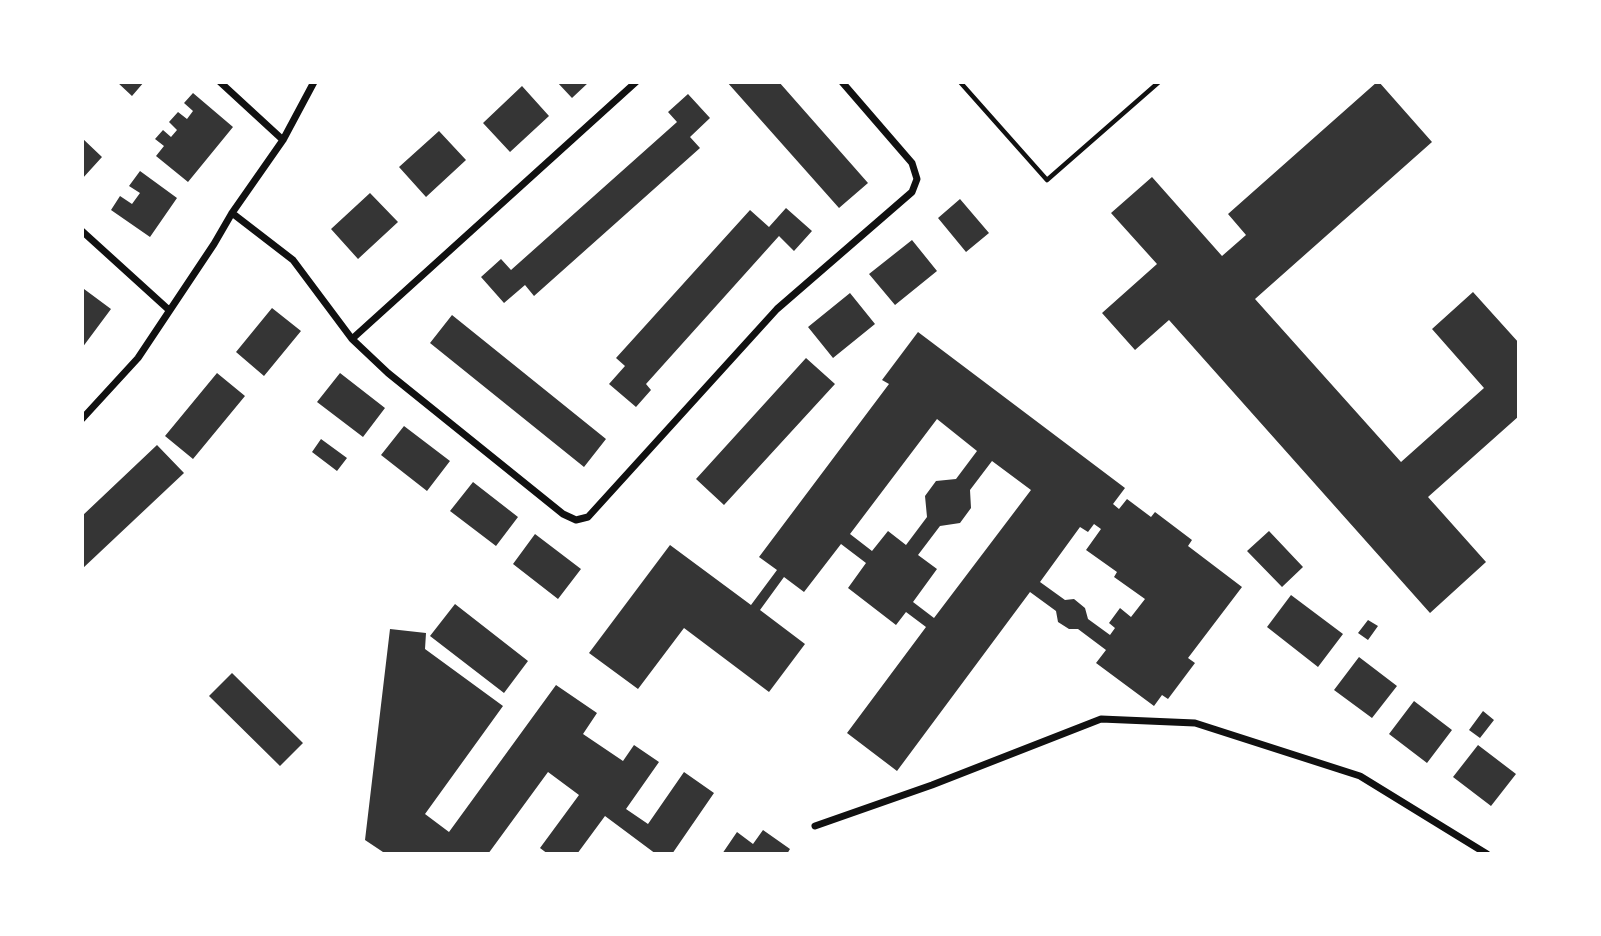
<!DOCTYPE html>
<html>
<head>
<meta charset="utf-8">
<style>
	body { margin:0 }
	#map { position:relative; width:1601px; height:936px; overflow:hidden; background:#fff; font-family:"PT Sans Narrow",sans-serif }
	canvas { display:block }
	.frame { position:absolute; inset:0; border:84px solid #fff; pointer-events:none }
</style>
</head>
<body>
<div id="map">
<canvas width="1601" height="936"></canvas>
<div class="frame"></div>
</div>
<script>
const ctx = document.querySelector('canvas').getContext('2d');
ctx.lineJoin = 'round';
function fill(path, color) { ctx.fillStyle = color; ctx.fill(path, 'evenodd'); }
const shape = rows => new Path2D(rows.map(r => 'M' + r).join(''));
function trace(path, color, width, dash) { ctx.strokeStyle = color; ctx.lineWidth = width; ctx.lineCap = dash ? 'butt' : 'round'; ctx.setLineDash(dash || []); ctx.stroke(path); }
fill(shape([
	[117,82,144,82,132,96],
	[557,82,589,82,572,98],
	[727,82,779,82,868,183,839,208],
	[1377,82,1379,82,1432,142,1255,299,1401,462,1484,388,1432,329,1473,292,1519,343,1519,416,1428,497,1486,562,1430,613,1169,320,1135,350,1102,313,1157,264,1111,213,1152,177,1222,256,1246,235,1228,214],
	[522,86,549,116,510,152,483,123],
	[193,93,233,127,188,182,156,156,164,146,155,139,163,130,171,137,177,130,169,122,178,112,187,119,193,111,184,103],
	[688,94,710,118,690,137,700,148,534,296,525,285,504,303,481,277,501,259,511,270,677,122,668,112],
	[439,131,466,160,426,197,399,167],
	[82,138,102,157,82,179],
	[140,171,177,198,150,237,111,210,120,196,132,204,140,193,129,186],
	[370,193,398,222,358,259,331,229],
	[960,199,989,233,966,252,938,218],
	[786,208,812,231,794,251,779,236,646,384,651,390,636,407,609,384,625,366,616,358,750,210,769,227],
	[912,240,937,271,895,305,869,274],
	[84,289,111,309,82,348,82,292],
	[850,293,875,324,833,358,808,327],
	[272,308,301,331,264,376,236,352],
	[452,315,606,439,584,467,430,343],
	[918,332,1125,488,1113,504,1119,509,1127,499,1151,517,1155,512,1192,540,1188,546,1242,587,1188,658,1195,663,1168,699,1162,695,1154,706,1096,663,1106,650,1078,629,1069,629,1058,622,1056,611,1030,592,897,771,847,733,926,627,906,612,896,625,848,588,866,563,841,544,804,592,784,577,760,610,805,644,769,692,684,628,638,689,589,653,670,545,751,605,777,570,759,557,889,384,882,380],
	[937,419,977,451,956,479,936,481,925,496,927,517,906,545,888,531,872,551,850,534],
	[992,461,1031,490,934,618,913,602,937,569,918,555,940,526,960,523,971,508,970,490],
	[1094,524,1101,529,1086,550,1117,572,1114,577,1145,599,1131,617,1120,608,1109,623,1115,628,1110,635,1088,619,1085,608,1074,599,1065,600,1040,582,1080,527,1088,532],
	[806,358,835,384,724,505,696,479],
	[217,373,245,396,193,459,165,436],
	[340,373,385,408,363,437,317,402],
	[404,426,450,461,427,491,381,455],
	[321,439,347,458,337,471,312,452],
	[157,445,184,473,82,569,82,516],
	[473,482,518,517,496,546,450,511],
	[1269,531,1303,567,1282,587,1247,551],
	[535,534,581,569,558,599,513,564],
	[1291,595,1343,634,1318,667,1267,627],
	[455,604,528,661,504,693,430,636],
	[1368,620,1378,626,1368,640,1358,633],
	[390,629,426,633,425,649,503,706,425,814,449,832,556,685,597,713,583,734,623,761,634,745,659,762,626,809,648,824,684,772,714,793,672,854,656,854,605,816,577,854,548,854,540,848,579,795,548,772,488,854,386,854,365,840],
	[1359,657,1397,686,1372,718,1334,690],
	[232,673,303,743,280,766,209,696],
	[1414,701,1452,730,1427,763,1389,734],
	[1483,711,1494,720,1480,738,1469,730],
	[1478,745,1516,774,1491,806,1453,777],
	[763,830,790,849,787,854,722,854,737,832,753,844]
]), '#353535');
trace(shape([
	[960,82,1047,180,1159,82]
]), '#111', 4.5);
trace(shape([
	[220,82,283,140],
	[232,213,293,260,352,339,388,373,563,514,576,520,588,517,777,309,912,192,917,179,912,163,842,82],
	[82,231,169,310],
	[352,339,636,82],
	[82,419,138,358,214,244,232,213,283,140,314,82],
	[815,826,932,785,1101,719,1195,723,1360,776,1487,854]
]), '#111', 7);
</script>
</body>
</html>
